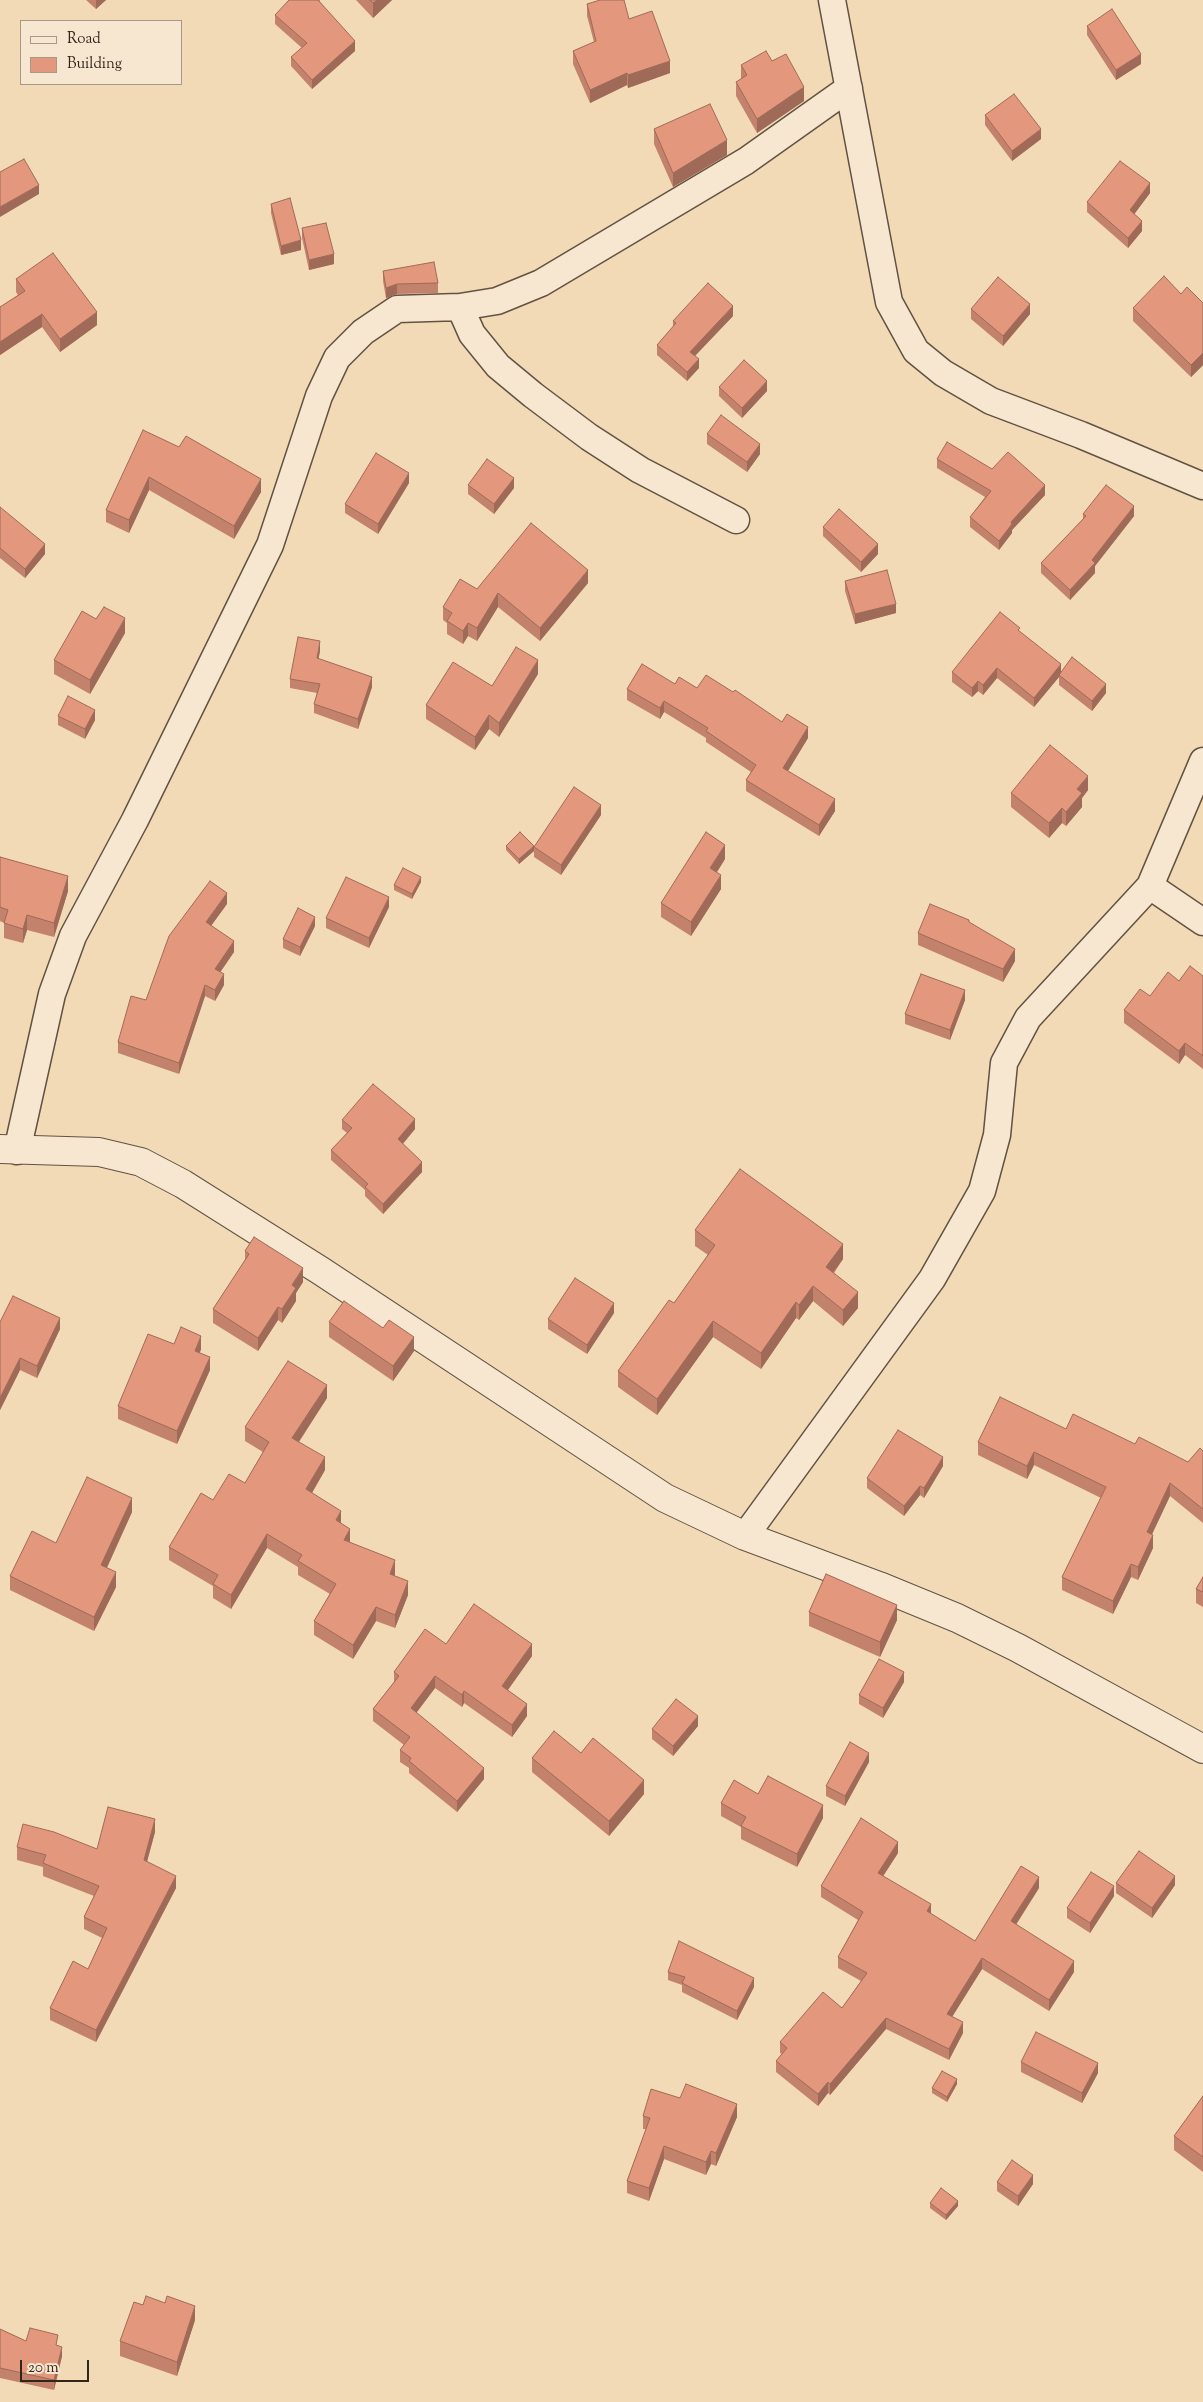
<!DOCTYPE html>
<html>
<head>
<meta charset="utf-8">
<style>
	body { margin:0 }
	#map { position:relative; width:1203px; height:2402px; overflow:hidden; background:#f3dab7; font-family:"Sorts Mill Goudy",serif }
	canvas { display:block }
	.legend { position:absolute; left:20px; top:20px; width:162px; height:65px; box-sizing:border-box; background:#f7e7d0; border:1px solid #a79988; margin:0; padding:6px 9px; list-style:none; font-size:15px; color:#30241b }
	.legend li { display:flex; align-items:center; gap:10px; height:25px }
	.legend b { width:25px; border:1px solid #a79988 }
	.scale { position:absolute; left:20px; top:2360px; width:69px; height:22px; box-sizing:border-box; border:2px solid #30241b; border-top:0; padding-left:6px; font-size:15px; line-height:18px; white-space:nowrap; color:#30241b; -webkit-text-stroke:4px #f7e7d0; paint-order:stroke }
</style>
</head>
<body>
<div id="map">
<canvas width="1203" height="2402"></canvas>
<ul class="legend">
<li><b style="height:6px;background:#f7e7d0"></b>Road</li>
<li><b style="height:14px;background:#e3977d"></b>Building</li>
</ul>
<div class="scale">20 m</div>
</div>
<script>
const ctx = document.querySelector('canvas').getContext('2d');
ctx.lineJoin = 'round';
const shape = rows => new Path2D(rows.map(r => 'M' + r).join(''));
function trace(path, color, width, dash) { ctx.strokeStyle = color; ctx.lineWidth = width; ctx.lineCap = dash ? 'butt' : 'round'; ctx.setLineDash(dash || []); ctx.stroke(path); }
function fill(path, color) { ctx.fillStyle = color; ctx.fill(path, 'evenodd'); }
const minor = shape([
	[832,0,889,302,916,351,943,373,991,401,1081,435,1203,486],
	[460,307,472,334,498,366,533,395,589,437,640,470,736,520],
	[1150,886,1203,922],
	[17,1151,52,994,73,936,135,820,270,545,319,396,337,358,363,332,397,309,460,307,497,301,541,283,746,161,849,88],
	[745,1536,932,1279,982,1191,997,1135,1004,1063,1028,1018,1150,886,1203,761]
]);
const tertiary = shape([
	[0,1149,99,1152,141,1162,183,1184,321,1271,665,1498,745,1536,879,1586,957,1618,1018,1648,1203,1749]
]);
trace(minor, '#615242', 29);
trace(tertiary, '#615242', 30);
trace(minor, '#f7e7d0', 26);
trace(tertiary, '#f7e7d0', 28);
fill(shape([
	[86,0,106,0,96,9],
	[320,0,320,2,355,51,312,89,291,66,291,57,302,48,275,24,275,15],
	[356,0,392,0,373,18],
	[587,4,629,19,670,73,628,88,627,85,590,103,573,64,573,51,594,42,587,16],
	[1087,26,1141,64,1116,80,1087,35],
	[772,61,804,101,757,133,736,96,736,82,741,79,741,65],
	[985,115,1041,139,1012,161,985,125],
	[654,129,727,155,673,187,654,144],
	[1150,193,1134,214,1142,231,1128,248,1087,212,1087,202],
	[271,204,301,250,281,255,271,213],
	[302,228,334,264,309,270,302,238],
	[383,271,438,283,438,293,397,294,386,298,383,281],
	[16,279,97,325,60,352,42,327,0,355,0,307,18,295,16,292],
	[1181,294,1203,303,1203,365,1191,377,1133,321,1133,308],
	[971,309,1030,314,1003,346,971,319],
	[733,316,695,356,699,368,687,381,657,355,657,345,673,327,673,321],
	[719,387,767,391,742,418,719,396],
	[707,434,760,454,747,472,707,444],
	[179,447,261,492,234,539,149,490,129,533,106,522,106,510],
	[937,459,992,469,1045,495,1012,530,1012,533,999,550,970,527,970,517,985,497,937,468],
	[409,483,378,534,345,513,345,504],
	[468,485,514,488,494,514,468,494],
	[0,507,45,554,25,578,0,558],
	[1083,514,1134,516,1095,566,1095,573,1070,600,1041,573,1041,563,1083,519],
	[823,527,878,554,861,572,823,536],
	[845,581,896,613,855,624,845,591],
	[588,583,540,641,498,607,477,641,468,636,463,644,447,634,447,623,443,620,443,607,477,589],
	[96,619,125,633,90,694,54,674,54,660],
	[1020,632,1061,672,1106,693,1092,711,1059,685,1059,677,1034,707,997,678,983,695,978,691,972,697,952,682,952,672],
	[320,651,318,659,372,687,358,729,314,713,314,704,317,693,290,688,290,679],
	[538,674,499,737,489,729,475,750,426,719,426,705],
	[675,684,697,688,782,722,808,738,788,771,835,811,819,836,746,791,746,780,751,772,706,742,706,738,664,712,660,719,627,700,627,689],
	[58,716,95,720,85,739,58,725],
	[1088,790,1082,798,1082,807,1066,826,1062,823,1049,838,1011,807,1011,793],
	[601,815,561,875,534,857,534,847],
	[506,846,534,851,519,864,506,850],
	[0,857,68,891,54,937,27,930,23,943,4,938,4,923,0,921],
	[725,859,717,872,721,889,691,936,661,917,661,903],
	[421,882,412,899,394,890,394,885],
	[227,904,211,925,234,952,220,972,224,985,215,1001,205,996,179,1074,118,1053,118,1042,146,1000],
	[389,907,369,948,326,928,326,918],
	[969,923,1015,961,1003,982,918,945,918,933],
	[315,926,300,956,283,948,283,939],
	[1203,976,1203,1069,1185,1055,1179,1064,1124,1023,1124,1010,1179,981],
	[965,1000,950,1040,905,1024,905,1014],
	[342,1120,415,1129,403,1144,422,1172,383,1214,365,1196,365,1190,331,1160,331,1150,347,1133,342,1129],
	[695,1230,843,1259,834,1273,858,1308,843,1326,813,1301,799,1320,796,1318,761,1369,713,1337,657,1415,618,1387,618,1371,674,1303,708,1255,695,1246],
	[245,1251,303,1282,296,1293,296,1301,282,1323,278,1320,258,1351,213,1323,213,1309,245,1261],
	[614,1313,587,1354,548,1329,548,1319],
	[0,1322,60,1329,37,1378,20,1370,0,1410],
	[329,1322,414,1351,393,1381,329,1337],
	[174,1344,201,1349,200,1353,210,1370,177,1444,118,1419,118,1406],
	[327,1398,299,1442,325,1470,312,1493,341,1523,350,1542,395,1574,394,1576,408,1595,395,1628,376,1621,353,1659,314,1635,314,1621,330,1594,298,1575,298,1567,267,1548,231,1609,213,1598,213,1586,169,1560,169,1547,213,1500,245,1483,263,1452,245,1441,245,1427],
	[1066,1429,1135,1444,1188,1462,1203,1451,1203,1523,1170,1496,1152,1534,1153,1548,1138,1580,1131,1577,1113,1614,1062,1590,1062,1577,1101,1498,1034,1465,1027,1479,978,1455,978,1442],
	[943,1466,924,1498,920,1495,904,1516,867,1488,867,1478],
	[132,1512,107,1568,116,1587,94,1631,10,1590,10,1576,56,1543],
	[1203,1577,1203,1607,1196,1603,1196,1589],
	[809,1612,897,1620,880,1657,809,1626],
	[446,1644,532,1656,508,1690,527,1716,512,1737,464,1703,462,1707,435,1688,416,1713,484,1779,457,1812,409,1773,409,1768,400,1762,400,1750,404,1745,373,1721,373,1709,394,1682,394,1672],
	[904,1682,883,1718,859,1704,859,1695],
	[698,1726,673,1756,652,1739,652,1729],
	[581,1753,644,1794,609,1836,532,1772,532,1758],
	[869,1762,845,1806,826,1796,826,1786],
	[758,1794,823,1818,797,1867,741,1839,741,1827,721,1816,721,1803],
	[155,1832,147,1862,176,1888,96,2042,50,2020,50,2008,88,1969,102,1938,84,1929,84,1917,94,1896,43,1876,43,1867,17,1860,17,1847,97,1849],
	[898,1853,883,1876,931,1914,975,1941,1039,1888,1016,1925,1074,1972,1049,2011,982,1969,952,2017,963,2033,949,2060,886,2029,830,2095,828,2093,818,2106,776,2072,776,2061,782,2054,780,2053,780,2042,842,2008,861,1981,838,1968,838,1957,858,1920,821,1897,821,1886],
	[1116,1883,1175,1885,1152,1918,1116,1893],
	[1114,1896,1090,1933,1067,1918,1067,1908],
	[668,1972,754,1987,737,2020,682,1992,682,1985,668,1980],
	[1021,2062,1098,2073,1082,2103,1021,2072],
	[957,2084,947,2102,932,2093,932,2088],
	[1203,2096,1203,2172,1174,2150,1174,2136],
	[643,2116,737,2117,716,2166,711,2164,706,2175,664,2159,649,2201,627,2193,627,2181,646,2129,643,2129],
	[997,2182,1033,2184,1018,2206,997,2191],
	[930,2203,958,2206,946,2220,930,2208],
	[195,2320,177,2376,120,2356,120,2341],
	[0,2329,26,2341,58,2346,62,2356,54,2390,0,2378]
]), '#c3826c');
fill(shape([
	[96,0,106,0,96,9],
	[377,0,392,0,373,18,373,3],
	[355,41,355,51,312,89,312,80],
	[1141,54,1141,64,1116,80,1116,70],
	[670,61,670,73,628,88,628,75],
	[627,73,627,85,590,103,590,90],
	[804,87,804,101,757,133,757,119],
	[1041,129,1041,139,1012,161,1012,151],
	[727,140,727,155,673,187,673,173],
	[1150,183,1150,193,1130,220,1130,210],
	[39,185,39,194,0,217,0,207],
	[1142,221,1142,231,1128,248,1128,238],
	[301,240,301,250,281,255,281,246],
	[334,254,334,264,309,270,309,260],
	[397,284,397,294,386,298,386,288],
	[1030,304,1030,314,1003,346,1003,336],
	[733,306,733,316,690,361,690,352],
	[97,312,97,325,60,352,60,339],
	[42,314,42,327,0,355,0,342],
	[1203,353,1203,365,1191,377,1191,365],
	[699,359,699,368,687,381,687,372],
	[767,381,767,391,742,418,742,408],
	[760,444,760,454,747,472,747,462],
	[409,473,409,483,378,534,378,524],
	[149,477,149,490,129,533,129,520],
	[514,478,514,488,494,514,494,504],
	[261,479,261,492,234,539,234,526],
	[1045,485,1045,495,1012,530,1012,533,999,550,999,541,1011,522],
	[1134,506,1134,516,1095,566,1095,573,1070,600,1070,590,1092,560],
	[45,544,45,554,25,578,25,569],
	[878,544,878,554,861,572,861,562],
	[588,570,588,583,540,641,540,628],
	[498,593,498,607,477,641,477,628],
	[896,604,896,613,855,624,855,614],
	[125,618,125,633,90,694,90,680],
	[468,623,468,636,463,644,463,631],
	[320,641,320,651,317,668,317,658],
	[538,660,538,674,499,737,499,723],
	[1061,664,1061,674,1059,675,1059,677,1034,707,1034,698],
	[997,668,997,678,983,695,983,685],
	[372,677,372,687,358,729,358,719],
	[978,681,978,691,972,697,972,688],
	[1106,684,1106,693,1092,711,1092,701],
	[664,701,664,712,660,719,660,708],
	[95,710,95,720,85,739,85,729],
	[489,715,489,729,475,750,475,737],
	[808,727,808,738,783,779,783,768],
	[1088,776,1088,790,1082,798,1082,807,1066,826,1066,812,1077,789],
	[835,799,835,811,819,836,819,825],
	[601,805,601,815,561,875,561,865],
	[1062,808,1062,823,1049,838,1049,823],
	[725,845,725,859,710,883,710,868],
	[534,846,534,851,519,864,519,859],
	[721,875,721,889,691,936,691,922],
	[68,876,68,891,54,937,54,923],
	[421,877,421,882,412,899,412,894],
	[227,893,227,904,206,933,206,922],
	[389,897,389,907,369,948,369,938],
	[27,915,27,930,23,943,23,929],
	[315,917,315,926,300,956,300,947],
	[234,941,234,952,215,980,215,969],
	[1015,949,1015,961,1003,982,1003,969],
	[224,974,224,985,215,1001,215,990],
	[205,985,205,996,179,1074,179,1063],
	[965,990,965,1000,950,1040,950,1030],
	[1185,1043,1185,1055,1179,1064,1179,1051],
	[415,1119,415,1129,398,1149,398,1139],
	[422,1162,422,1172,383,1214,383,1204],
	[843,1244,843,1259,826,1282,826,1267],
	[303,1268,303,1282,296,1293,296,1301,282,1323,282,1309,292,1285],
	[813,1286,813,1301,799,1320,799,1305],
	[858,1292,858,1308,843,1326,843,1310],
	[796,1302,796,1318,761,1369,761,1353],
	[614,1303,614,1313,587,1354,587,1345],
	[278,1307,278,1320,258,1351,258,1338],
	[60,1318,60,1329,37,1378,37,1366],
	[713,1321,713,1337,657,1415,657,1399],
	[201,1336,201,1349,195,1364,195,1351],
	[414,1337,414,1351,393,1381,393,1366],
	[210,1357,210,1370,177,1444,177,1431],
	[20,1358,20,1370,0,1410,0,1398],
	[327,1385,327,1398,292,1452,292,1438],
	[1034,1452,1034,1465,1027,1479,1027,1466],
	[325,1457,325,1470,306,1503,306,1489],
	[943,1457,943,1466,924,1498,924,1488],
	[1170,1483,1170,1496,1147,1545,1147,1532],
	[920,1486,920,1495,904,1516,904,1506],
	[132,1498,132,1512,101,1580,101,1565],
	[341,1511,341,1524,336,1520],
	[350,1529,350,1542,344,1540],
	[267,1534,267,1548,231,1609,231,1595],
	[1153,1535,1153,1548,1138,1580,1138,1567],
	[395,1560,395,1574,390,1588,390,1574],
	[1131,1564,1131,1577,1113,1614,1113,1601],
	[116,1572,116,1587,94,1631,94,1617],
	[408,1581,408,1595,395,1628,395,1615],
	[897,1605,897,1620,880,1657,880,1642],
	[376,1607,376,1621,353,1659,353,1645],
	[532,1644,532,1656,502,1698,502,1686],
	[904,1672,904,1682,883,1718,883,1708],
	[435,1676,435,1688,411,1720,411,1708],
	[464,1691,464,1703,462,1707,462,1695],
	[527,1704,527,1716,512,1737,512,1725],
	[698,1716,698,1726,673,1756,673,1746],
	[869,1753,869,1762,845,1806,845,1796],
	[484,1768,484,1779,457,1812,457,1801],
	[644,1780,644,1794,609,1836,609,1821],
	[823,1805,823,1818,797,1867,797,1854],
	[155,1819,155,1832,144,1872,144,1860],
	[898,1842,898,1853,878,1884,878,1873],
	[176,1876,176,1888,96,2042,96,2030],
	[1175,1876,1175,1885,1152,1918,1152,1908],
	[1039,1877,1039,1888,1011,1932,1011,1921],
	[1114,1886,1114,1896,1090,1933,1090,1923],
	[931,1904,931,1915,927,1911],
	[982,1958,982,1969,947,2025,947,2014],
	[1074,1961,1074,1972,1049,2011,1049,2000],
	[754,1978,754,1987,737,2020,737,2011],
	[886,2018,886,2029,830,2095,830,2084],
	[963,2022,963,2033,949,2060,949,2049],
	[1098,2063,1098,2073,1082,2103,1082,2093],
	[957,2079,957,2084,947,2102,947,2097],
	[828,2082,828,2093,818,2106,818,2094],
	[737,2104,737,2117,716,2166,716,2153],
	[664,2146,664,2159,649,2201,649,2188],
	[711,2151,711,2164,706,2175,706,2162],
	[1033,2175,1033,2184,1018,2206,1018,2196],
	[958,2201,958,2206,946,2220,946,2215],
	[195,2306,195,2320,177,2376,177,2362],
	[62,2347,62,2356,54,2390,54,2380]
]), '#9f6a58');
const building = shape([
	[289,0,318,0,355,41,312,80,291,57,307,43,275,15,289,0],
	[370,0,377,0,373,3,370,0],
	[600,0,624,0,629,19,652,11,670,61,628,75,627,73,590,90,573,51,596,41,587,4,600,0],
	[1112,9,1141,54,1116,70,1087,26,1112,9],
	[766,51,772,61,786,54,804,87,757,119,736,82,747,75,741,65,766,51],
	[1014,94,1041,129,1012,151,985,115,1014,94],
	[710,104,727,140,673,173,654,129,710,104],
	[24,159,39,185,0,207,0,172,24,159],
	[1120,161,1150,183,1130,210,1142,221,1128,238,1087,202,1120,161],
	[290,198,301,240,281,246,271,204,290,198],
	[326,223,334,254,309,260,302,228,326,223],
	[53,253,97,312,60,339,42,314,0,342,0,307,25,291,16,279,53,253],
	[434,262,438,283,397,284,386,288,383,271,434,262],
	[1164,276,1181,294,1187,287,1203,303,1203,353,1191,365,1133,308,1164,276],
	[998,277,1030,304,1003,336,971,309,998,277],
	[708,283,733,306,690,352,699,359,687,372,657,345,676,323,673,321,708,283],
	[744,360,767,381,742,408,719,387,744,360],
	[721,415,760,444,747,462,707,434,721,415],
	[143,430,179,447,186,436,261,479,234,526,149,477,129,520,106,510,143,430],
	[947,442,992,469,1008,452,1045,485,1011,522,1012,524,999,541,970,517,991,491,937,459,947,442],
	[376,453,409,473,378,524,345,504,376,453],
	[487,459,514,478,494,504,468,485,487,459],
	[1106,485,1134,506,1092,560,1095,563,1070,590,1041,563,1086,516,1083,514,1106,485],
	[0,507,45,544,25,569,0,548,0,507],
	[839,509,878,544,861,562,823,527,839,509],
	[531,523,588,570,540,628,498,593,477,628,468,623,463,631,447,621,452,613,443,607,460,579,477,589,531,523],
	[887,570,896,604,855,614,845,581,887,570],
	[104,607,125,618,90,680,54,660,82,611,96,619,104,607],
	[1000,612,1020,628,1018,630,1061,664,1034,698,997,668,983,685,978,681,972,688,952,672,1000,612],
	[298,637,320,641,317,658,372,677,358,719,314,704,320,684,290,679,298,637],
	[516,647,538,660,499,723,489,715,475,737,426,705,453,662,492,686,516,647],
	[1072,657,1106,684,1092,701,1059,675,1072,657],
	[642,664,675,684,679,677,697,688,706,675,733,692,735,690,782,722,787,714,808,727,783,768,835,799,819,825,746,780,756,765,706,731,708,728,664,701,660,708,627,689,642,664],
	[68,696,95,710,85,729,58,716,68,696],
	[1050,745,1088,776,1077,789,1082,793,1066,812,1062,808,1049,823,1011,793,1050,745],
	[574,787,601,805,561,865,534,847,574,787],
	[520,832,534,846,519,859,506,846,520,832],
	[706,832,725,845,710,868,721,875,691,922,661,903,706,832],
	[0,857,68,876,54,923,27,915,23,929,4,923,8,910,0,907,0,857],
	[403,868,421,877,412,894,394,885,403,868],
	[346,877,389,897,369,938,326,918,346,877],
	[210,881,227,893,206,922,234,941,215,969,224,974,215,990,205,985,179,1063,118,1042,131,996,146,1000,169,936,210,881],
	[930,904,969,920,969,922,1015,949,1003,969,918,933,930,904],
	[298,908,315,917,300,947,283,939,298,908],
	[1190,966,1203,976,1203,1056,1185,1043,1179,1051,1124,1010,1140,989,1150,996,1168,972,1179,981,1190,966],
	[921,974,965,990,950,1030,905,1014,921,974],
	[373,1084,415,1119,398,1139,422,1162,383,1204,365,1187,368,1184,331,1150,352,1128,342,1120,373,1084],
	[740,1169,843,1244,826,1267,858,1292,843,1310,813,1286,799,1305,796,1302,761,1353,713,1321,657,1399,618,1371,669,1300,674,1303,715,1245,695,1230,740,1169],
	[254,1237,303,1268,292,1285,296,1288,282,1309,278,1307,258,1338,213,1309,249,1254,245,1251,254,1237],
	[575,1278,614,1303,587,1345,548,1319,575,1278],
	[13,1296,60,1318,37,1366,20,1358,0,1398,0,1322,13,1296],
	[344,1301,383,1328,389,1320,414,1337,393,1366,329,1322,344,1301],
	[181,1327,201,1336,195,1351,210,1357,177,1431,118,1406,148,1334,174,1344,181,1327],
	[288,1361,327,1385,292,1438,325,1457,306,1489,341,1511,336,1520,350,1529,344,1540,395,1560,390,1574,408,1581,395,1615,376,1607,353,1645,314,1621,336,1584,298,1561,302,1555,267,1534,231,1595,213,1584,218,1575,169,1547,201,1493,213,1500,229,1474,245,1483,269,1442,245,1427,288,1361],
	[1000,1397,1066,1429,1073,1414,1135,1444,1139,1437,1188,1462,1200,1448,1203,1451,1203,1509,1170,1483,1147,1532,1153,1535,1138,1567,1131,1564,1113,1601,1062,1577,1106,1487,1034,1452,1027,1466,978,1442,1000,1397],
	[898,1430,943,1457,924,1488,920,1486,904,1506,867,1478,898,1430],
	[87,1477,132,1498,101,1565,116,1572,94,1617,10,1576,32,1531,56,1543,87,1477],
	[826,1574,897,1605,880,1642,809,1612,826,1574],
	[1203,1577,1203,1592,1196,1589,1203,1577],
	[474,1604,532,1644,502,1686,527,1704,512,1725,464,1691,462,1695,435,1676,411,1708,484,1768,457,1801,409,1761,411,1758,400,1750,410,1737,373,1709,399,1676,394,1672,425,1629,446,1644,474,1604],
	[879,1659,904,1672,883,1708,859,1695,879,1659],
	[676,1699,698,1716,673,1746,652,1729,676,1699],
	[554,1731,581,1753,593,1738,644,1780,609,1821,532,1758,554,1731],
	[850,1742,869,1753,845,1796,826,1786,850,1742],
	[768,1776,823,1805,797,1854,741,1826,746,1817,721,1803,734,1780,758,1794,768,1776],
	[108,1807,155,1819,144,1860,176,1876,96,2030,50,2008,73,1961,88,1969,107,1928,84,1917,99,1886,43,1863,46,1855,17,1847,23,1824,54,1832,97,1849,108,1807],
	[861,1818,898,1842,878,1873,931,1904,927,1911,975,1941,1021,1866,1039,1877,1011,1921,1074,1961,1049,2000,982,1958,947,2014,963,2022,949,2049,886,2018,830,2084,828,2082,818,2094,776,2061,787,2048,780,2042,823,1992,842,2008,867,1973,838,1957,863,1912,821,1886,861,1818],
	[1139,1851,1175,1876,1152,1908,1116,1883,1139,1851],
	[1091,1872,1114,1886,1090,1923,1067,1908,1091,1872],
	[679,1941,754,1978,737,2011,682,1983,685,1977,668,1972,679,1941],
	[1036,2032,1098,2063,1082,2093,1021,2062,1036,2032],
	[942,2071,957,2079,947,2097,932,2088,942,2071],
	[686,2084,737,2104,716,2153,711,2151,706,2162,664,2146,649,2188,627,2181,650,2118,643,2116,651,2089,680,2098,686,2084],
	[1203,2096,1203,2157,1174,2136,1203,2096],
	[1012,2160,1033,2175,1018,2196,997,2182,1012,2160],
	[941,2188,958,2201,946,2215,930,2203,941,2188],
	[146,2296,165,2303,167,2296,195,2306,177,2362,120,2341,134,2302,143,2305,146,2296],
	[30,2328,58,2335,56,2345,62,2347,54,2380,0,2368,0,2329,26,2341,30,2328]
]);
fill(building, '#e3977d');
trace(building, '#9f6a58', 1);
</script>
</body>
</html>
